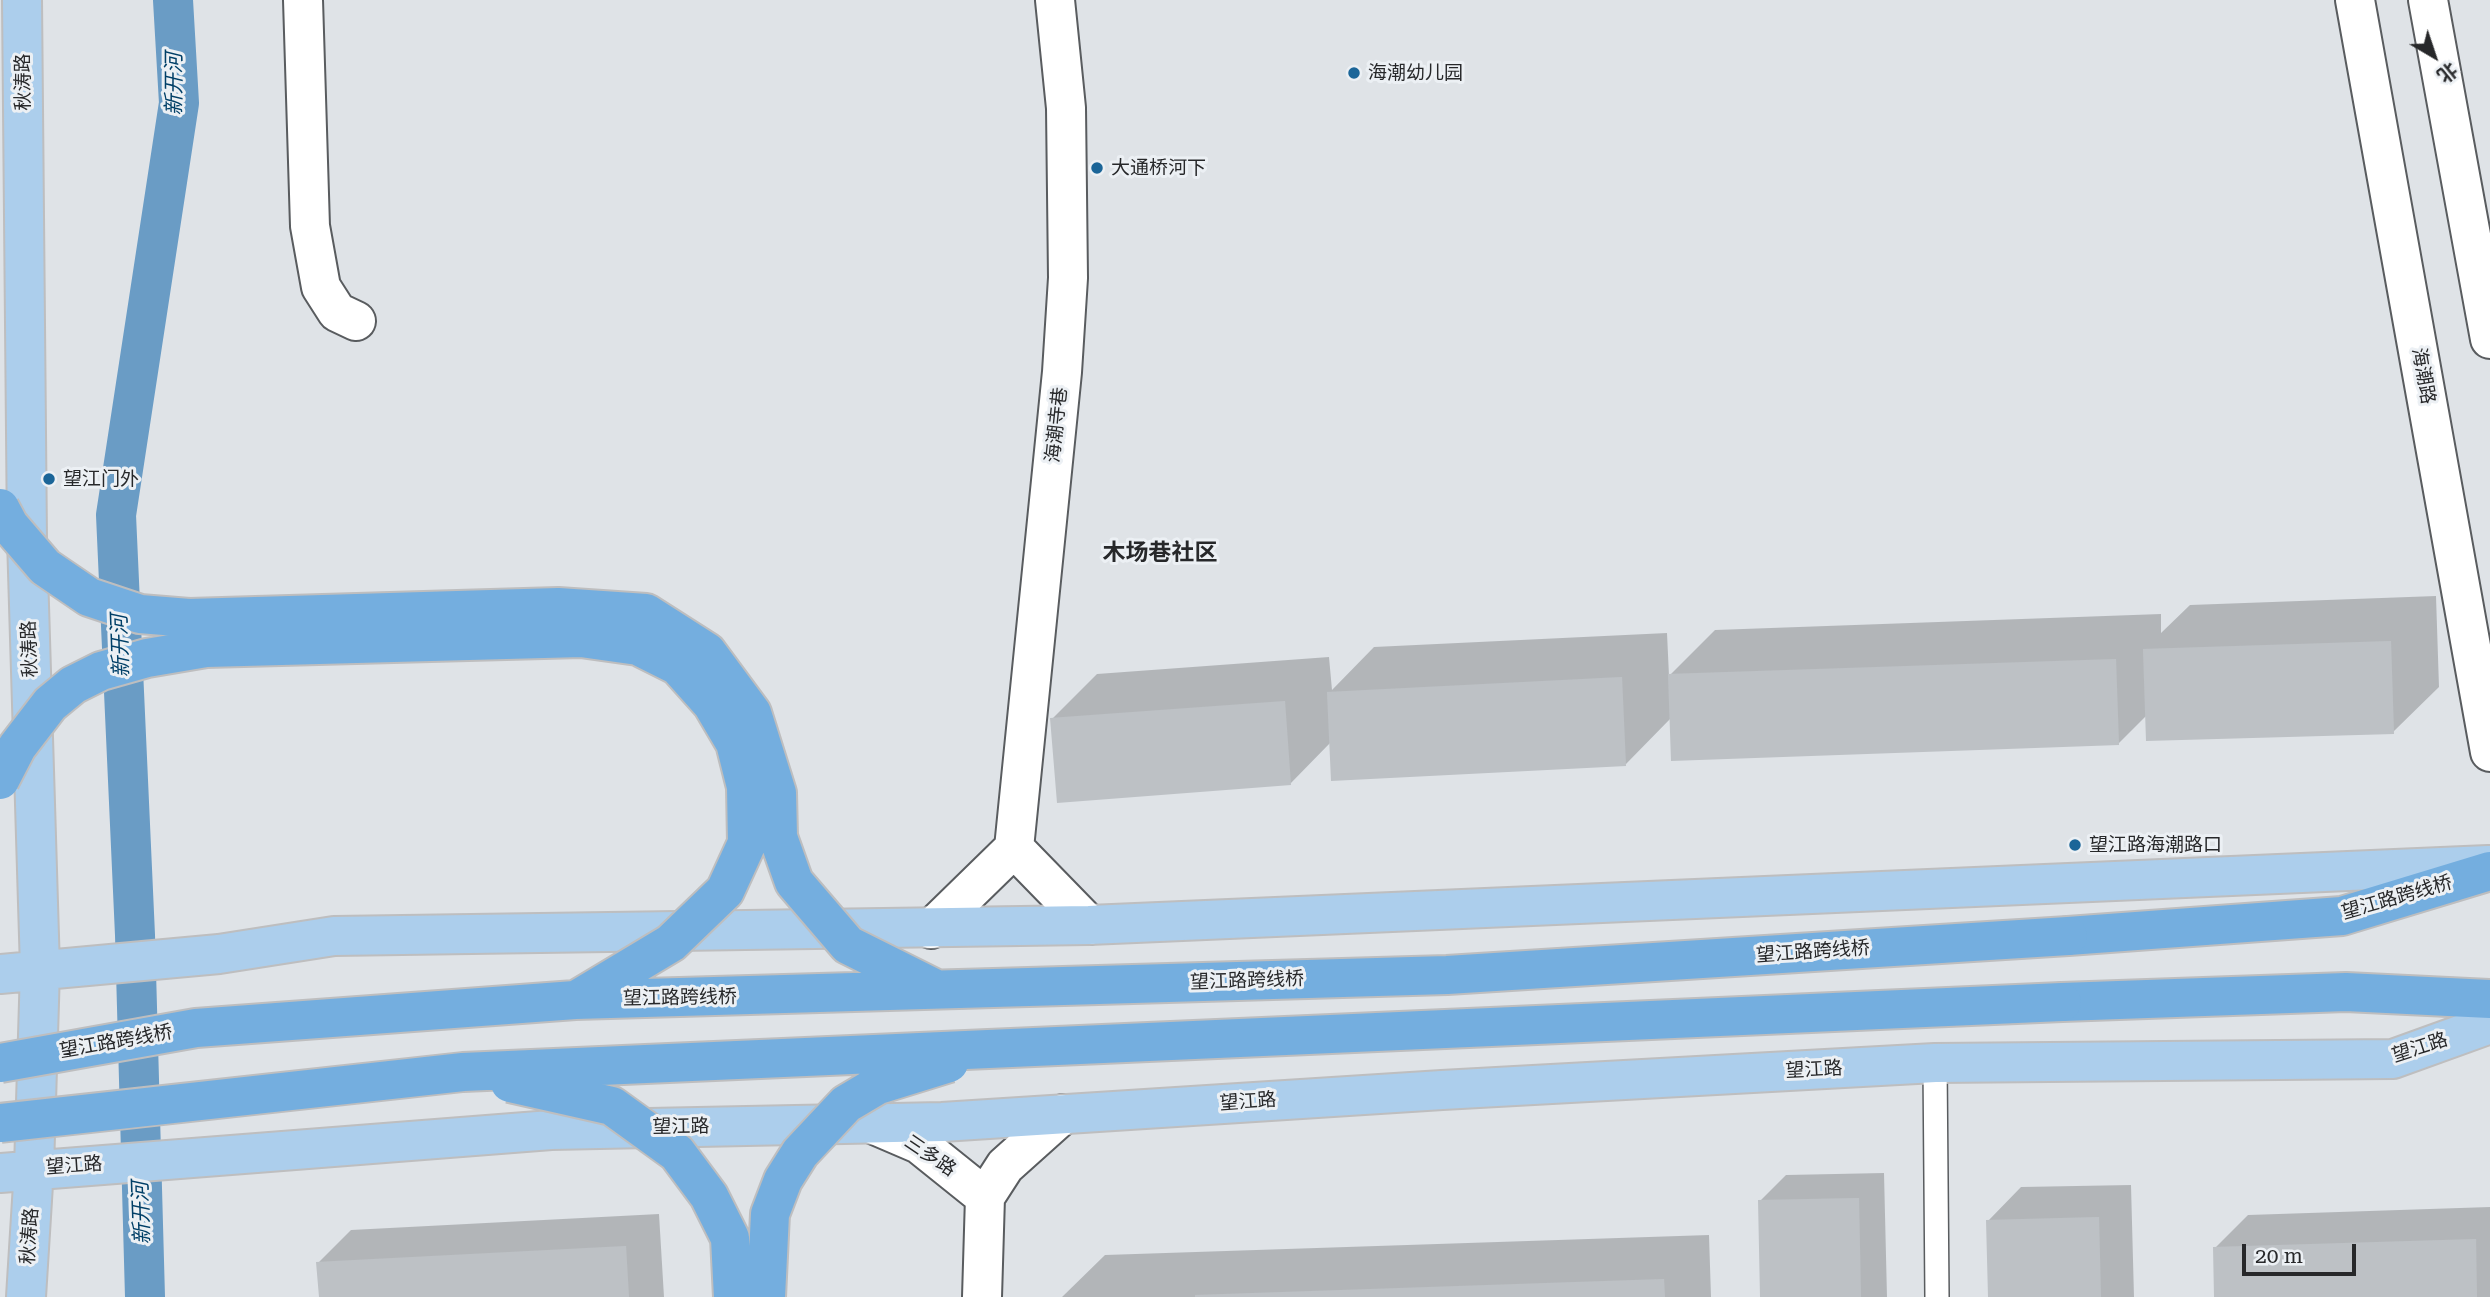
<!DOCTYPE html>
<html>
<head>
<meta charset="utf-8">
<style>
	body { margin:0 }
	#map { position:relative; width:2490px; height:1297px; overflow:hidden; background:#dfe3e7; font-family:"Roboto Serif","Noto Sans SC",serif }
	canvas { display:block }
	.north { position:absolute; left:2399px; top:21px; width:70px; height:70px; -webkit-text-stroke:5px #ecf0f4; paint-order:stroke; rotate:141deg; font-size:19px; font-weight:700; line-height:28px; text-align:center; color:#27282a }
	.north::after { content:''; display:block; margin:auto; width:24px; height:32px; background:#27282a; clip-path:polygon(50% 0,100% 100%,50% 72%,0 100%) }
	.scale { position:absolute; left:2242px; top:1244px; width:114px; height:32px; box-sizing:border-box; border:4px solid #27282a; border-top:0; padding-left:9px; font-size:21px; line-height:24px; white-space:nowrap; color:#27282a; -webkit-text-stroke:5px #ecf0f4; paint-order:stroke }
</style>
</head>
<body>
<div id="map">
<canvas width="2490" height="1297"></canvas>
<div class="north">北</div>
<div class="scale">20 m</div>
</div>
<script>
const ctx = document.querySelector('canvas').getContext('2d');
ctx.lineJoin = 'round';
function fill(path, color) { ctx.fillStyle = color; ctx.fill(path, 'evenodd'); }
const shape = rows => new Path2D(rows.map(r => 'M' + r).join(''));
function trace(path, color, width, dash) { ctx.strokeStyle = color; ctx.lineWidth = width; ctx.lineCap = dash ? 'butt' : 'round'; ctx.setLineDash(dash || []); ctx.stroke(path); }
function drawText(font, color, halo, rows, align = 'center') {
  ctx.font = font + ' "Roboto Serif","Noto Sans SC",serif'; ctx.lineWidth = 6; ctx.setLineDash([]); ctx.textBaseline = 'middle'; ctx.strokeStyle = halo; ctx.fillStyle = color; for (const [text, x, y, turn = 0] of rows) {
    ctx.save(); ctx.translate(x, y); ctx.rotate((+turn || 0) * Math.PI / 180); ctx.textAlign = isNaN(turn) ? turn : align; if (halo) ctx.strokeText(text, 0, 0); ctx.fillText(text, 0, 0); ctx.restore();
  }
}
fill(shape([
	[2436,596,2439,687,2393,732,2147,715,2118,744,1671,718,1626,764,1331,742,1290,784,1052,719,1097,674,1329,657,1332,690,1374,647,1667,633,1669,676,1715,630,2161,614,2161,633,2190,605],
	[1884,1173,1887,1297,1762,1297,1760,1201,1786,1175],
	[2131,1185,2134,1297,1989,1297,1988,1221,2021,1187],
	[2490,1207,2490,1297,2216,1297,2215,1248,2248,1215],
	[659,1214,664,1297,321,1297,318,1263,351,1230],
	[1709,1235,1711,1297,1062,1297,1105,1255]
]), '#0003');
trace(shape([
	[145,1297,135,935,116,515,179,103,173,0]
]), '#6a9cc5', 40);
fill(shape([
	[2391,641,2394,734,2146,741,2143,649],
	[2116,659,2119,745,1671,761,1668,674],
	[1622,677,1626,766,1331,781,1327,692],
	[1285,701,1291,785,1057,803,1050,718],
	[1859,1198,1861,1297,1760,1297,1758,1200],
	[2099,1217,2101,1297,1988,1297,1986,1220],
	[2476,1239,2477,1297,2214,1297,2213,1247],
	[626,1246,629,1297,319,1297,316,1262],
	[1664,1279,1665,1297,1195,1297,1195,1295]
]), '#bdc1c5');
const lane = shape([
	[1935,1063,1937,1297]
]);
const street = shape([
	[303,0,310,226,321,287,337,312,356,321],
	[870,1123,919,1144,985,1197],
	[982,1297,985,1197,1005,1166,1063,1114]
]);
const secondary = shape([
	[2355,0,2490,752],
	[2428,0,2490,339],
	[1014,848,1089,925],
	[931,929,1014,848,1062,372,1068,278,1066,108,1055,0]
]);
const primary = shape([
	[22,0,27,539,40,969,34,1168,26,1297],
	[0,974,219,954,334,936,1089,925,2488,865],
	[0,1173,551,1130,942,1122,1442,1090,1935,1063,2393,1059,2490,1024]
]);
const highway = shape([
	[2068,936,2342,916,2490,871],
	[2062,1002,2346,992,2490,999]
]);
trace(lane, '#595c5f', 26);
trace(street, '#595c5f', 42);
trace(secondary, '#595c5f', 42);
trace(primary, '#bebebf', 42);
trace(highway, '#bebebf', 42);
trace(lane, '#fff', 23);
trace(street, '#fff', 38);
trace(secondary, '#fff', 38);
trace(primary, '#acceec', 38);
trace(highway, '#74aedf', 38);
const highwayBridge = shape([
	[0,508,9,525,45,567,89,597,140,614,189,618,558,607,646,613,707,652,752,713,777,793,778,837,794,882,848,945,936,989],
	[0,780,17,747,50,704,73,685,101,671,147,658,206,648,581,638,638,646,678,666,712,704,735,743,746,787,747,843,725,891,671,943,576,1000],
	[0,1063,196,1028,575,1000,1447,975,2068,936],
	[510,1083,612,1106,677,1153,709,1196,730,1238,733,1297],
	[0,1123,463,1072,2062,1002],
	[766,1297,770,1214,783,1180,800,1153,846,1104,878,1085,949,1063]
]);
trace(highwayBridge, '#bebebf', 42, []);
trace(highwayBridge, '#74aedf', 38);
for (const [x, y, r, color] of [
	[1354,73,7,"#1b6598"],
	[1097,168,7,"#1b6598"],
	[49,479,7,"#1b6598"],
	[2075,845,7,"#1b6598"]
]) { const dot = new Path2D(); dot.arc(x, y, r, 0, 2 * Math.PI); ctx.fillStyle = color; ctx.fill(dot); trace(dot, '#ecf0f4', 2.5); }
drawText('19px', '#27282a', '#ecf0f4', [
	["海潮幼儿园",1368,73],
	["大通桥河下",1111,168],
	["望江门外",63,479],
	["望江路海潮路口",2089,845]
], 'left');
drawText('19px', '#27282a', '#ecf0f4', [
	["秋涛路",23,82,-90],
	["海潮路",2423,376,80],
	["海潮寺巷",1057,425,-84],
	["秋涛路",30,649,-92],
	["望江路跨线桥",2397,898,-16],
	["望江路跨线桥",1813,952,-4],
	["望江路跨线桥",1247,981,-2],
	["望江路跨线桥",680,998,-1],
	["望江路跨线桥",116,1042,-10],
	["望江路",2420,1048,-18],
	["望江路",1814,1070,-3],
	["望江路",1248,1102,-4],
	["望江路",681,1127,-1],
	["三多路",930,1156,34],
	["望江路",74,1166,-4],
	["秋涛路",30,1236,-86]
]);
drawText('italic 21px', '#003f67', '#ecf0f4', [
	["新开河",175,84,-90],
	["新开河",121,646,-92],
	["新开河",142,1213,-92]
]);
drawText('bold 23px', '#27282a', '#ecf0f4', [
	["木场巷社区",1160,553]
]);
</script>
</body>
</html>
